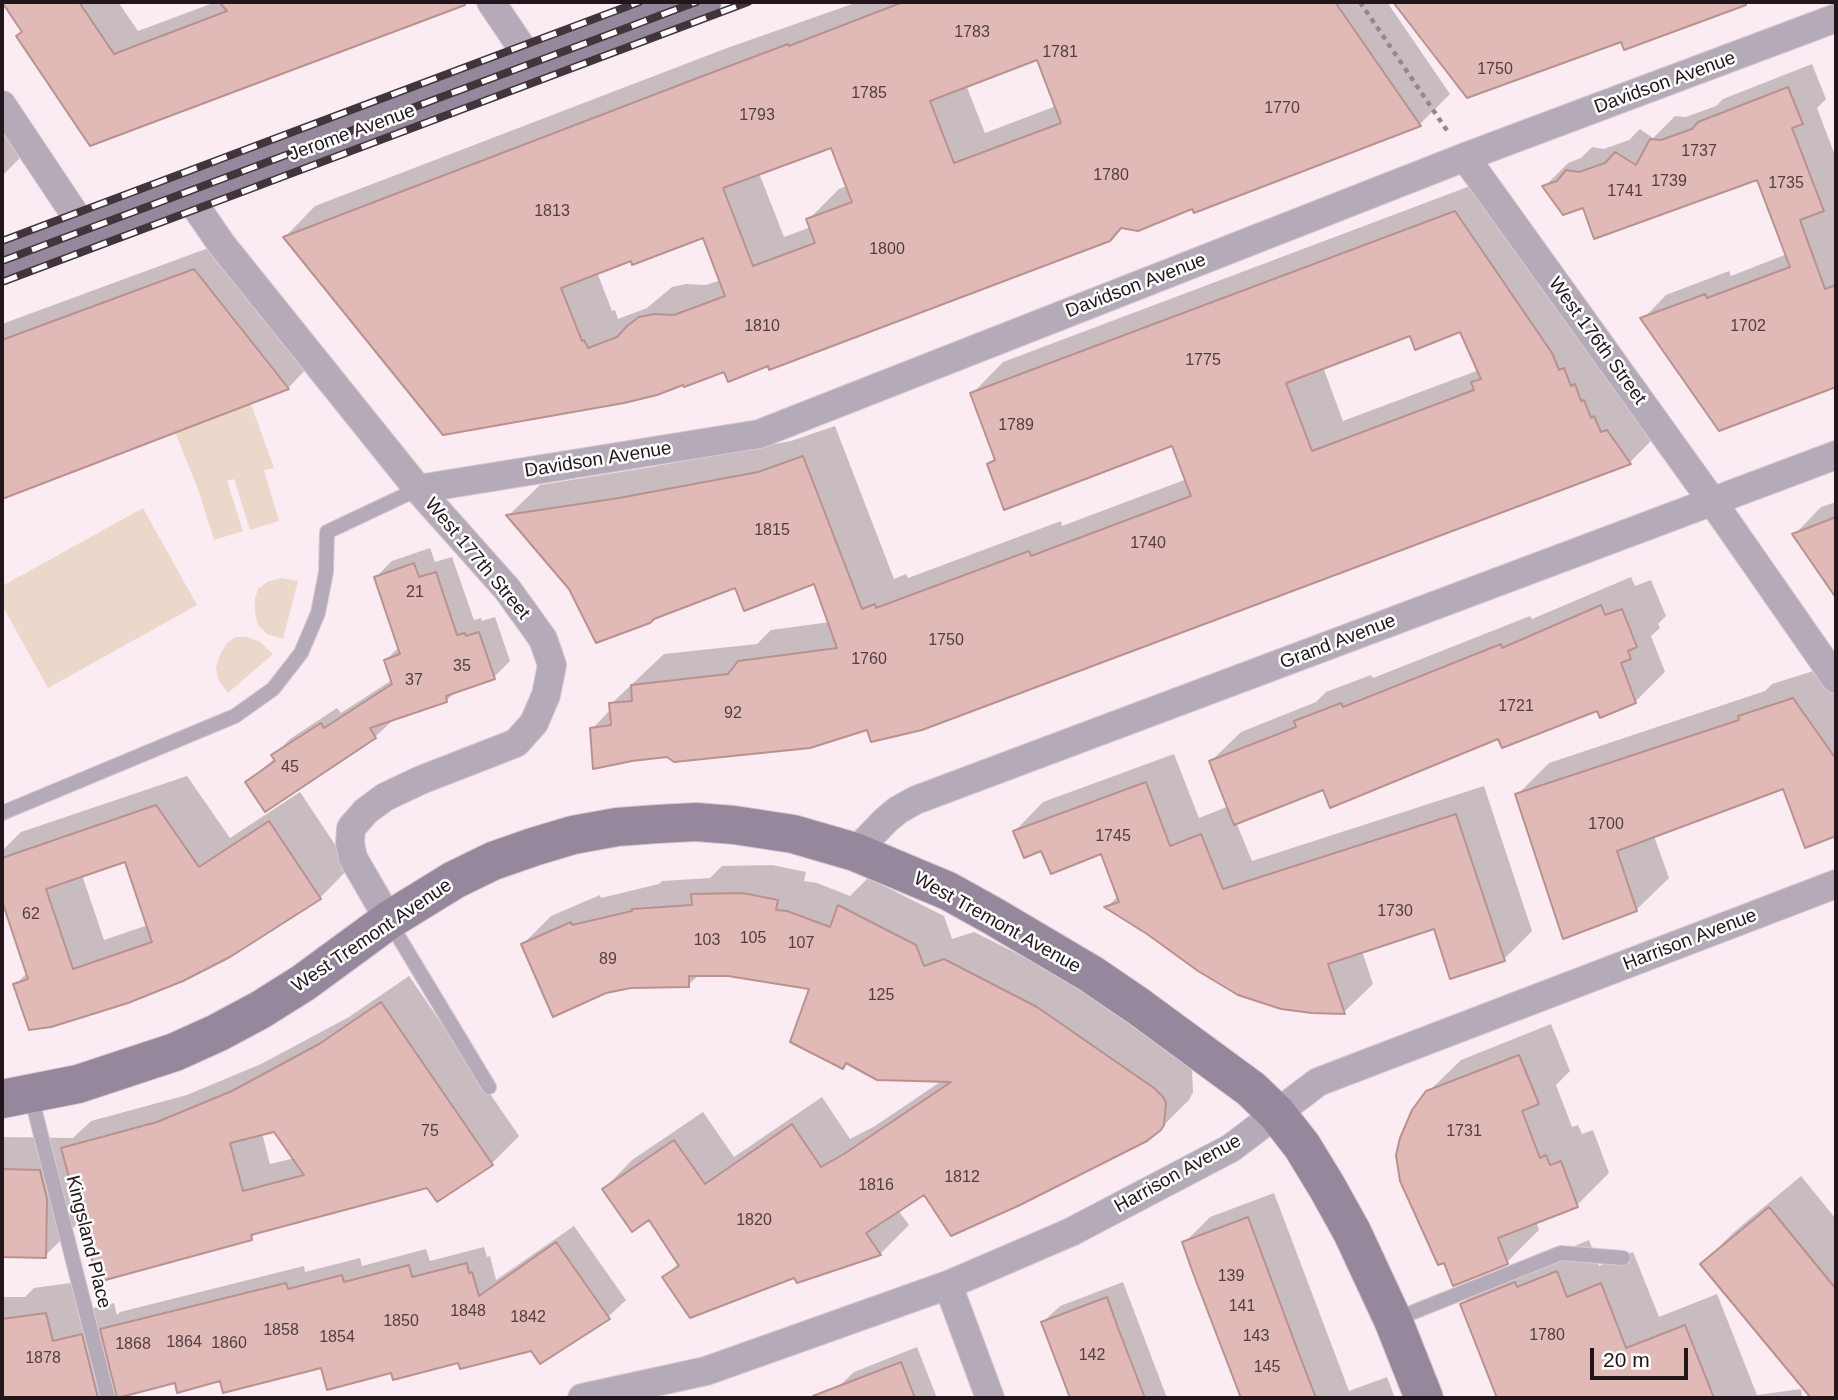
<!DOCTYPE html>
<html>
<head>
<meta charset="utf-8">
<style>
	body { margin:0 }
	#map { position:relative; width:1838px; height:1400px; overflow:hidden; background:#fbebf2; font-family:Helvetica,sans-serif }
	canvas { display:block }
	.frame { position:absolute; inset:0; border:4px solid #22151b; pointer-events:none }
	.scale { position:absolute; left:1590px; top:1348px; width:98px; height:32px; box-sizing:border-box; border:4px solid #22151b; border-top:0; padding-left:9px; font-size:21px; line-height:24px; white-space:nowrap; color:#22151b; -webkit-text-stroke:5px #fdfdfd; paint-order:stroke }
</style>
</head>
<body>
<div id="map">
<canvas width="1838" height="1400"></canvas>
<div class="frame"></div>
<div class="scale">20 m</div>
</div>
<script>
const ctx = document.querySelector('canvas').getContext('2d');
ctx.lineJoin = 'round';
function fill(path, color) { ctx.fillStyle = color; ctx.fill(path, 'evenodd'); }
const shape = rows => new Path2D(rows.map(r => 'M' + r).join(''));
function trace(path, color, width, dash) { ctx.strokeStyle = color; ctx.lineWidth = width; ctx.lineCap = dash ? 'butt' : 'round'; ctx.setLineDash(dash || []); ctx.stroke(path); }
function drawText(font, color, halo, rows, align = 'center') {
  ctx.font = font + ' Helvetica,sans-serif'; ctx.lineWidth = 5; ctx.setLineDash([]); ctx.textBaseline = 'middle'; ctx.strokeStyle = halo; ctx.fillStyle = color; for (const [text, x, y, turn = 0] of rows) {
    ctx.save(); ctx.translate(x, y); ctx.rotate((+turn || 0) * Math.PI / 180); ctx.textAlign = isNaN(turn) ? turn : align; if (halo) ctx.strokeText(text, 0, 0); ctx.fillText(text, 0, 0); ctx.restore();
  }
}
fill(shape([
	[251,404,274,468,264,470,279,521,250,530,234,479,227,481,243,531,214,540,198,489,175,432],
	[143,508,197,605,48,688,2,605,2,586],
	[281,578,298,581,283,639,267,634,258,625,255,612,255,599,258,589,267,582],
	[235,637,247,637,260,642,273,654,228,693,218,679,216,667,220,655,227,643]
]), '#ebd8cb');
fill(shape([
	[3,2,118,2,138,31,216,2,457,2,450,9,91,144,24,31],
	[858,2,1387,2,1450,94,1420,124,1195,210,1193,207,1122,227,769,364,725,370,656,393,285,237,315,206,727,48],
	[1038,58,1056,106,985,133,966,85],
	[832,146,847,186,839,189,808,220,811,227,784,237,759,173],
	[704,236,721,280,706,285,686,284,672,287,647,308,618,319,615,310,612,311,597,272],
	[1395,2,1746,2,1625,47,1622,39,1468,96],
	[1812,64,1826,99,1817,108,1836,158,1836,386,1720,429,1643,319,1666,295,1729,271,1731,276,1787,254,1758,178,1584,206,1545,186,1568,163,1581,158,1592,147,1604,149,1629,140,1640,129,1653,138,1675,116,1686,117,1716,106,1723,99],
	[2,97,34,144,2,176],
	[1486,180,1661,431,1630,462,868,728,668,755,592,729,611,709,611,704,664,654,757,644,771,630,830,622,815,582,736,586,571,588,509,515,540,485,651,467,791,441,835,426,894,579,906,574,908,578,1061,521,1062,526,1187,479,1173,444,989,464,996,457,972,394,1003,362],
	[1461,330,1479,370,1343,421,1323,367,1411,334],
	[222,243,315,360,288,388,2,497,2,324],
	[1836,502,1836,594,1795,534,1821,507],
	[430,548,435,562,452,557,474,620,481,618,482,621,495,617,510,661,494,677,456,691,446,701,392,721,375,737,266,809,247,782,275,758,274,756,290,739,337,708,341,713,392,680,386,660,400,646,376,577,392,561],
	[1631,577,1635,586,1651,580,1666,616,1658,624,1660,628,1651,636,1665,672,1635,702,1598,709,1324,788,1236,822,1252,861,1484,786,1532,931,1504,959,1435,927,1362,951,1373,984,1344,1012,1107,907,1119,895,1102,851,1042,848,1015,831,1043,802,1174,754,1199,818,1229,806,1211,761,1241,732,1316,702,1326,692,1371,675,1373,678,1530,616,1532,619],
	[1826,667,1836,682,1836,835,1806,846,1784,787,1654,836,1669,878,1636,910,1517,795,1549,763,1765,691,1772,684],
	[187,776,230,838,300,792,350,867,320,898,229,956,15,985,28,972,2,896,2,851,21,832],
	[126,860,148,925,104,940,82,875],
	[772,865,806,872,804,881,817,883,850,896,868,878,944,916,952,939,974,932,1066,978,1192,1069,1193,1092,1189,1100,1160,1129,924,1193,898,1210,909,1225,880,1254,797,1281,794,1276,664,1278,679,1263,649,1218,604,1189,632,1160,703,1112,734,1157,822,1097,850,1139,875,1126,943,1080,848,1062,843,1067,812,988,728,974,699,975,688,985,523,944,551,916,600,895,601,898,659,884,662,881,710,878,722,866],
	[409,976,519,1136,491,1164,428,1186,258,1231,251,1238,78,1205,77,1224,45,1256,2,1255,2,1137,73,1138,91,1121,187,1095,261,1064,349,1017],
	[275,1130,295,1158,270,1164,262,1133],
	[1551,1024,1570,1071,1556,1085,1572,1127,1578,1125,1582,1134,1593,1130,1609,1173,1577,1205,1536,1221,1539,1230,1507,1262,1454,1283,1428,1092,1461,1060],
	[1801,1176,1836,1219,1836,1398,1813,1398,1702,1264,1734,1232],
	[1274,1193,1349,1391,1387,1377,1395,1398,1243,1398,1184,1243,1210,1217],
	[574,1226,626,1300,608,1317,532,1349,393,1370,322,1366,222,1379,115,1383,100,1398,2,1398,2,1297,25,1297,34,1288,77,1282,85,1310,114,1303,117,1315,120,1312,304,1266,305,1272,360,1258,362,1266,426,1249,430,1261,484,1247,487,1257,490,1256,496,1280],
	[1589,1240,1599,1266,1633,1252,1659,1317,1717,1294,1757,1395,1801,1389,1802,1398,1499,1398,1462,1304,1494,1272,1548,1251,1550,1256],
	[1123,1282,1167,1398,1072,1398,1043,1322,1060,1306],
	[917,1347,937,1398,841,1398,837,1388,854,1372]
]), '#0003');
const building = shape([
	[2,2,79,2,114,54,227,11,219,2,464,2,465,5,90,146,16,36,22,32,2,2],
	[903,2,1335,2,1421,126,1194,213,1192,209,1138,231,1121,228,1110,241,769,370,768,366,728,382,724,372,684,387,683,385,657,395,624,403,443,435,283,237,695,79,788,44,789,46,903,2],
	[1037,60,1061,123,954,163,930,101,1037,60],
	[831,148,852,202,806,219,815,243,753,266,723,188,831,148],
	[703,238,725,296,674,315,654,314,639,317,627,326,617,337,588,348,584,340,582,341,561,288,631,261,632,265,703,238],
	[1393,2,1745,2,1746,5,1624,50,1621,42,1467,98,1393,2],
	[1788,87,1803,124,1792,128,1824,211,1800,220,1825,289,1836,285,1836,387,1719,431,1640,318,1705,294,1707,298,1790,267,1757,180,1594,239,1583,208,1563,215,1542,186,1557,181,1566,170,1579,172,1605,163,1615,152,1636,165,1650,139,1661,140,1692,129,1698,122,1788,87],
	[1455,211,1552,353,1559,370,1564,368,1571,386,1575,384,1581,401,1584,400,1591,418,1594,416,1601,432,1607,430,1631,464,922,730,871,742,867,730,810,748,674,762,667,757,632,761,593,769,590,728,611,725,609,703,632,701,631,685,728,674,738,661,837,648,814,584,744,611,735,588,654,619,650,623,596,643,569,589,506,515,619,498,758,472,803,456,862,609,875,604,876,608,1029,551,1031,556,1191,496,1172,446,1004,510,987,464,995,460,970,393,1455,211],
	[1460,332,1481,379,1471,382,1474,390,1312,451,1286,383,1410,336,1415,350,1460,332],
	[194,269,289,389,2,499,2,340,194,269],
	[1836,517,1836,598,1792,534,1836,517],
	[414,563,419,577,436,572,457,635,465,633,466,636,479,632,495,679,446,696,447,702,370,728,376,738,265,812,245,782,275,761,271,755,321,723,324,728,392,684,384,660,400,654,374,577,414,563],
	[1601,605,1605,615,1622,609,1637,647,1628,651,1631,659,1621,663,1636,703,1600,718,1597,711,1502,748,1498,739,1330,808,1323,790,1234,825,1209,761,1296,727,1294,721,1341,703,1343,707,1501,644,1502,648,1601,605],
	[1793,698,1836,759,1836,836,1805,848,1783,789,1617,851,1637,911,1563,939,1515,794,1739,720,1738,716,1793,698],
	[1146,782,1170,846,1201,834,1223,889,1456,814,1505,961,1450,979,1434,929,1328,964,1345,1014,1312,1013,1281,1009,1238,995,1198,971,1147,934,1104,907,1119,902,1101,854,1051,874,1041,851,1024,858,1013,831,1146,782],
	[156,805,199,867,269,821,321,899,230,957,183,981,128,1003,51,1027,29,1030,13,984,28,979,2,901,2,858,156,805],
	[125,862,152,942,73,969,46,889,125,862],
	[743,893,778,900,776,910,787,911,830,927,838,905,916,945,924,966,944,959,1037,1007,1154,1088,1163,1097,1166,1103,1164,1125,1161,1130,1147,1141,1020,1205,951,1236,924,1195,866,1233,881,1255,797,1283,794,1278,690,1318,662,1277,679,1266,649,1220,632,1232,602,1189,674,1140,705,1184,792,1124,821,1167,844,1154,951,1082,877,1080,846,1063,843,1069,790,1042,809,989,728,976,689,976,689,987,631,988,606,993,553,1017,521,944,571,922,572,925,632,911,632,909,692,905,691,894,743,893],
	[381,1002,493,1165,437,1202,427,1188,251,1235,252,1240,98,1282,61,1148,157,1122,232,1091,319,1044,381,1002],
	[274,1132,304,1175,243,1191,230,1143,274,1132],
	[1519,1055,1539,1104,1522,1111,1540,1158,1546,1155,1550,1165,1561,1161,1578,1207,1498,1238,1508,1264,1453,1286,1444,1263,1438,1265,1400,1181,1396,1155,1400,1138,1412,1110,1426,1091,1519,1055],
	[2,1169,40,1170,47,1199,46,1258,2,1257,2,1169],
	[1769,1207,1836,1289,1836,1398,1811,1398,1700,1264,1769,1207],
	[1248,1217,1299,1354,1316,1398,1241,1398,1193,1273,1182,1242,1248,1217],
	[556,1242,610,1319,540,1364,531,1351,460,1369,458,1363,393,1380,391,1373,327,1390,321,1368,223,1393,220,1381,177,1393,175,1383,117,1398,100,1329,286,1283,288,1289,342,1275,344,1282,409,1265,412,1277,467,1263,469,1273,472,1272,479,1296,556,1242],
	[1557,1271,1567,1297,1601,1283,1626,1348,1685,1325,1714,1398,1497,1398,1460,1304,1515,1282,1517,1287,1557,1271],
	[1107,1297,1118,1328,1145,1398,1070,1398,1056,1361,1041,1322,1107,1297],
	[46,1313,53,1341,82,1334,98,1398,2,1398,2,1319,46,1313],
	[901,1362,915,1398,813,1398,813,1396,901,1362]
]);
fill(building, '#e1bab7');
trace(building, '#b9918e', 2);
const lane = shape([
	[2,813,235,716,273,689,301,653,318,613,326,572,327,532,418,489],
	[389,921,489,1087],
	[31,1096,108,1398],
	[1396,1319,1561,1253,1623,1258]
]);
const street = shape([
	[491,2,534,66],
	[2,105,86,231],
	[1465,157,1712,501,1836,679],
	[187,194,222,245,418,489,507,589,543,639,552,665,546,695,534,723,516,743,421,780,385,797,366,811,351,828,350,843,353,858,389,920],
	[418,489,759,434,1465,157,1836,18],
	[855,852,886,820,898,810,916,800,1836,455],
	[948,1285,990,1398],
	[582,1398,706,1371,948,1285,1071,1232,1231,1148,1318,1082,1836,884]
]);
const secondary = shape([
	[2,264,702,2],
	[2,1099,78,1084,175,1052,217,1033,260,1010,303,983,389,920,454,880,493,861,533,847,573,835,617,827,658,824,696,822,734,825,793,834,855,852,948,891,993,916,1091,974,1138,1006,1251,1089,1277,1114,1302,1146,1327,1187,1352,1232,1393,1320,1424,1398]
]);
trace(lane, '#d8c9d0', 16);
trace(street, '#d8c9d0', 30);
trace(secondary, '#d8c9d0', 40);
trace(shape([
	[1360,2,1448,132]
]), '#96878e', 4.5, [5, 5]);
trace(lane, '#b4aab8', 14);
trace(street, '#b4aab8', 28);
trace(secondary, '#96889c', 38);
const rail = shape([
	[2,241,639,2],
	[2,261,696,2],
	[2,282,748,2]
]);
trace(rail, '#41343a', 8);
trace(rail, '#fdfdfd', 5, [16]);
drawText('16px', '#523e42', null, [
	["1783",972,33],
	["1781",1060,53],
	["1750",1495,70],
	["1785",869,94],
	["1770",1282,109],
	["1793",757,116],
	["1737",1699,152],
	["1780",1111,176],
	["1739",1669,182],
	["1735",1786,184],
	["1741",1625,192],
	["1813",552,212],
	["1800",887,250],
	["1810",762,327],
	["1702",1748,327],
	["1775",1203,361],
	["1789",1016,426],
	["1815",772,531],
	["1740",1148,544],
	["21",415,593],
	["1750",946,641],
	["1760",869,660],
	["35",462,667],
	["37",414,681],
	["1721",1516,707],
	["92",733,714],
	["45",290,768],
	["1700",1606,825],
	["1745",1113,837],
	["1730",1395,912],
	["62",31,915],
	["105",753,939],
	["103",707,941],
	["107",801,944],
	["89",608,960],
	["125",881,996],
	["75",430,1132],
	["1731",1464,1132],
	["1812",962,1178],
	["1816",876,1186],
	["1820",754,1221],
	["139",1231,1277],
	["141",1242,1307],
	["1848",468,1312],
	["1842",528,1318],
	["1850",401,1322],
	["1858",281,1331],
	["1780",1547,1336],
	["143",1256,1337],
	["1854",337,1338],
	["1864",184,1343],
	["1860",229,1344],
	["1868",133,1345],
	["142",1092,1356],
	["1878",43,1359],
	["145",1267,1368]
]);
drawText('19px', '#22151b', '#fdfdfd', [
	["Davidson Avenue",1665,83,-20],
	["Jerome Avenue",352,133,-20],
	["Davidson Avenue",1136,286,-21],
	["West 176th Street",1597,341,54],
	["Davidson Avenue",598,460,-9],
	["West 177th Street",477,559,50],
	["Grand Avenue",1338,642,-21],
	["West Tremont Avenue",997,923,29],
	["West Tremont Avenue",372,936,-34],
	["Harrison Avenue",1690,940,-21],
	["Harrison Avenue",1178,1174,-29],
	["Kingsland Place",88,1242,76]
]);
</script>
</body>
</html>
